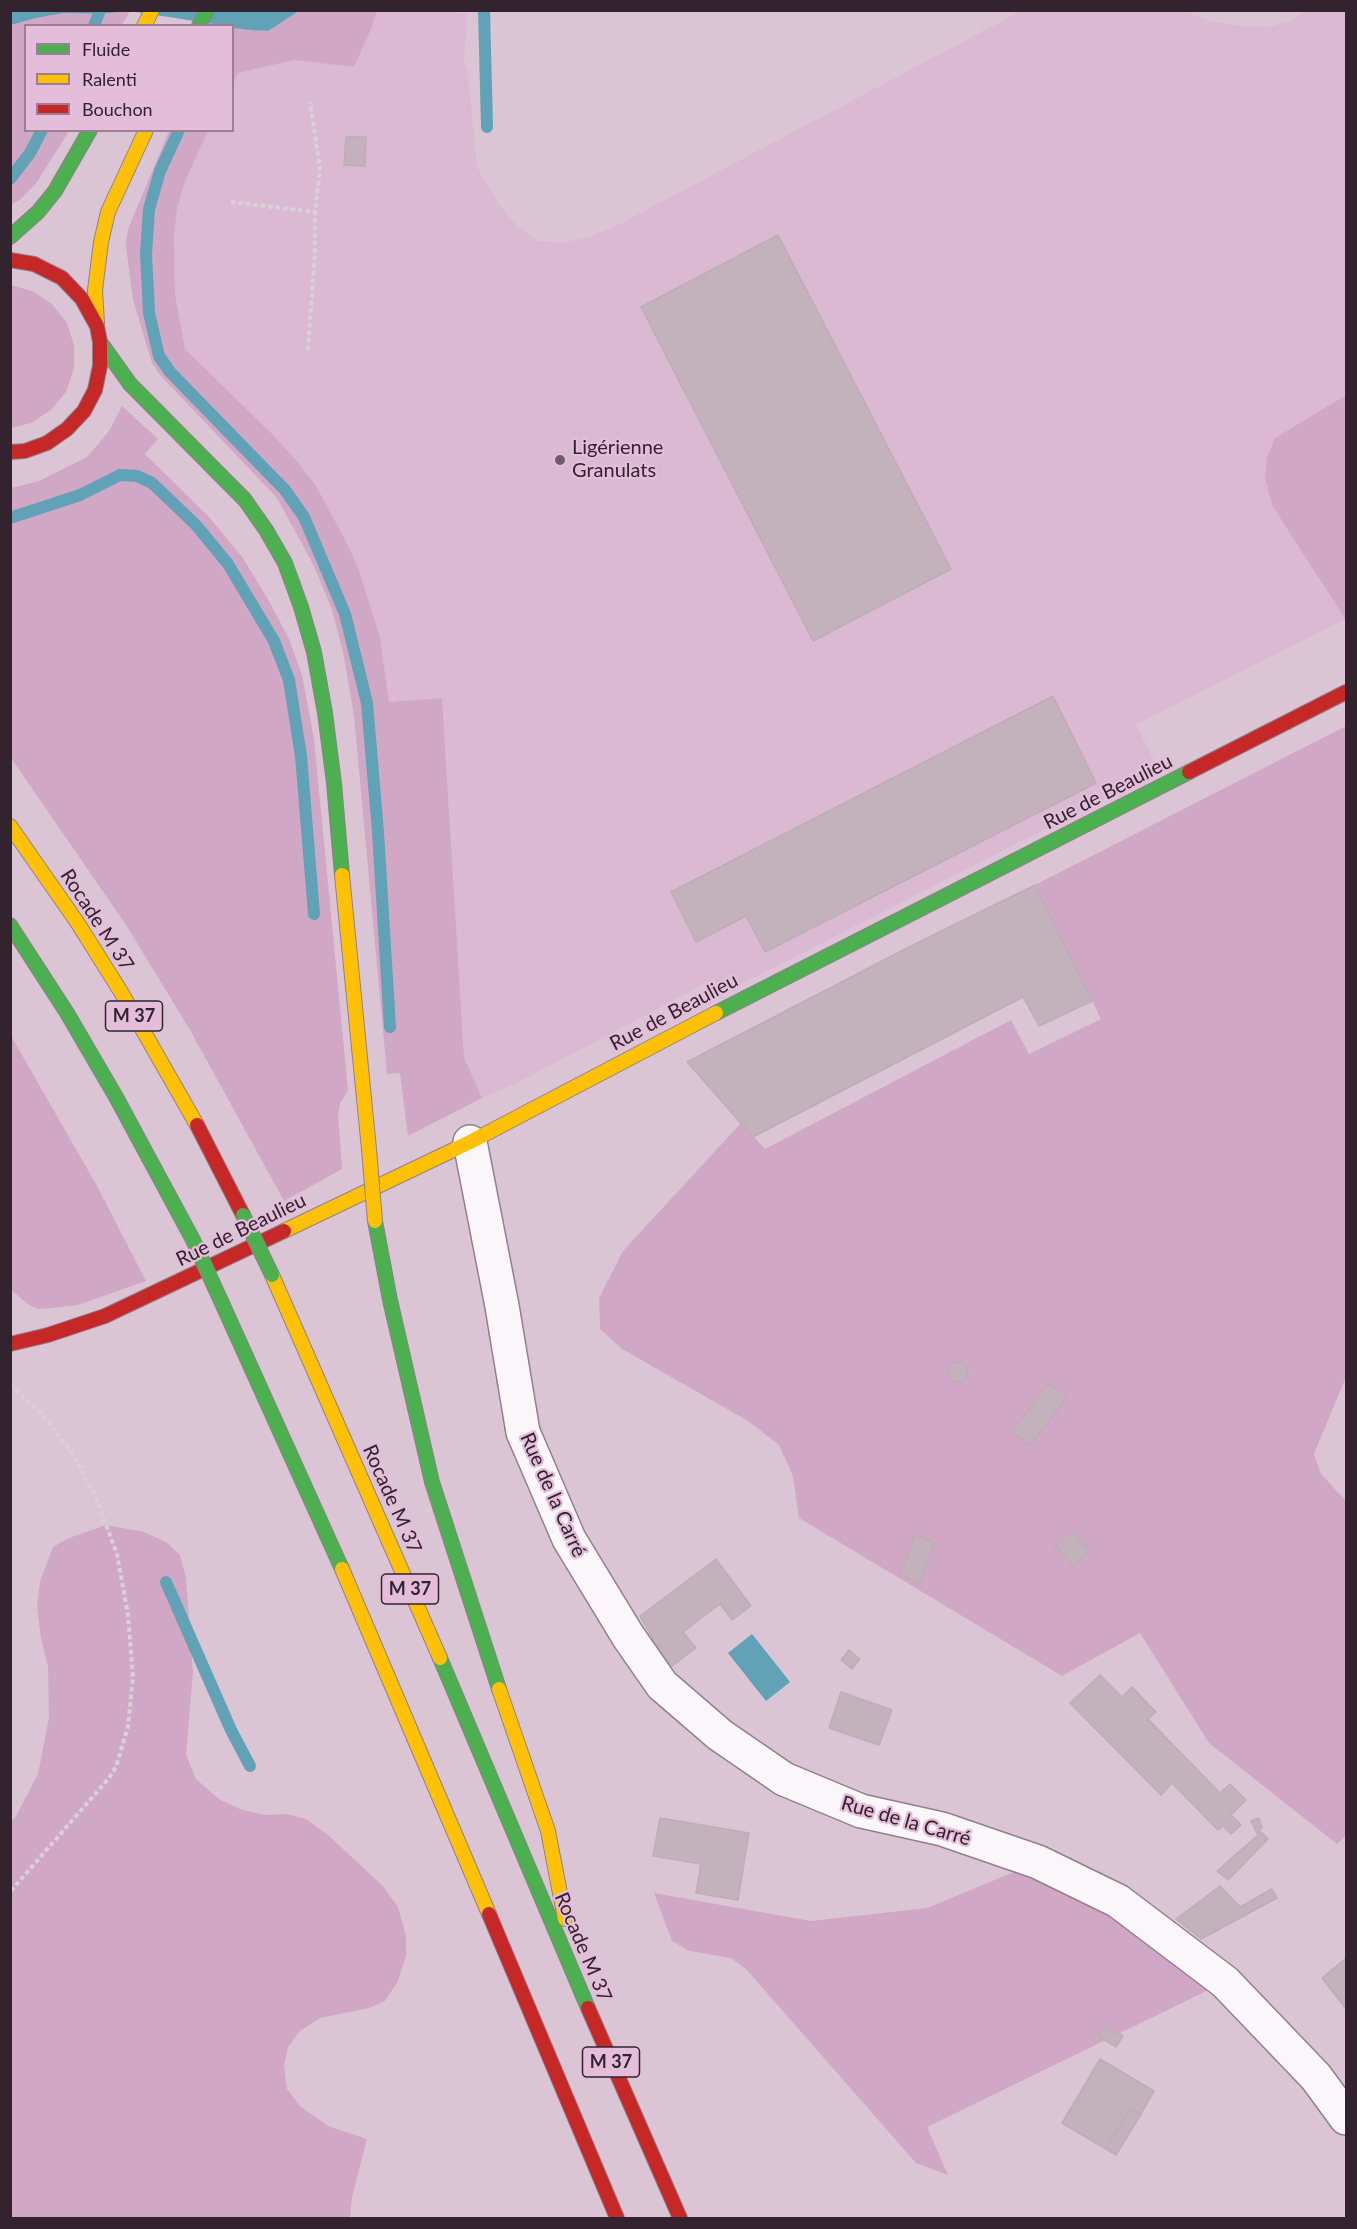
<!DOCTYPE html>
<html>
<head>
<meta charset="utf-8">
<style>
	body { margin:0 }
	#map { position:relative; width:1357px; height:2229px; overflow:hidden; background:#dbc5d5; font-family:Lato,sans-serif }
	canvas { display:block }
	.frame { position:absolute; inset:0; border:12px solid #32232e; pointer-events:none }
	.legend { position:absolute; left:24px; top:24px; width:210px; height:108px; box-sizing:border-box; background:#e3bdd9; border:2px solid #9c7f95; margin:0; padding:8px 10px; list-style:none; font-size:18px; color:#32232e }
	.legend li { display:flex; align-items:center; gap:12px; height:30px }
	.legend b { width:30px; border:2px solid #9c7f95 }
</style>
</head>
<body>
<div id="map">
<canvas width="1357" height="2229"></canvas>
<div class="frame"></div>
<ul class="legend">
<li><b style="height:8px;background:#4caf50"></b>Fluide</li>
<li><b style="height:8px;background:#ffc107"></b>Ralenti</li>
<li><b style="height:8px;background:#c62828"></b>Bouchon</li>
</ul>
</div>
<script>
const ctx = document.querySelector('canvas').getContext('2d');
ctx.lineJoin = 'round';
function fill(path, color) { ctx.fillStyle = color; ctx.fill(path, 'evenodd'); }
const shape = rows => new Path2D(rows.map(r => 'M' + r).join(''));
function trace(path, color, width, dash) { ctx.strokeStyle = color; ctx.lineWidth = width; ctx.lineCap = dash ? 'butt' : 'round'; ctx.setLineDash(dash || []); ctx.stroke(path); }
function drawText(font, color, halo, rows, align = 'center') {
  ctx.font = font + ' Lato,sans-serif'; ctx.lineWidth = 4.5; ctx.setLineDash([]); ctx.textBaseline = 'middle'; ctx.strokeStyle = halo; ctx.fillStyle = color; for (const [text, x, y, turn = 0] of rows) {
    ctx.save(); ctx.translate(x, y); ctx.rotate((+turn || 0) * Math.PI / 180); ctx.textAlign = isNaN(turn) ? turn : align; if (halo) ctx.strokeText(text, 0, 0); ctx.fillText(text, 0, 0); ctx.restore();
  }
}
fill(shape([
	[439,10,467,14,464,62,468,72,477,167,498,203,517,226,538,241,560,243,586,238,616,226,1021,11,1184,11,1210,21,1243,26,1270,27,1291,20,1307,11,1346,11,1346,395,1275,438,1317,577,1345,619,1136,725,1159,771,722,994,714,979,517,1083,482,1098,464,1057,442,698,389,702,380,637,359,570,345,539,316,486,297,461,185,349,175,294,174,267,174,236,177,209,184,184,208,131,232,130,233,83,237,73,294,60,354,67,377,11]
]), '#dbb9d2');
fill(shape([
	[130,11,122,25,26,26,26,130,69,131,37,182,21,199,11,205,11,25,36,18,64,13,99,14],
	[299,11,377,11,371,29,354,67,294,60,238,73,233,83,233,28,268,31],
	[169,131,208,131,184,184,177,209,174,236,175,294,185,349,272,434,297,461,316,486,345,539,359,570,380,637,389,702,442,698,464,1057,482,1098,408,1136,400,1073,387,1074,354,716,343,652,332,610,315,568,277,498,160,375,152,363,133,300,126,246,128,229],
	[11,285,32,291,52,304,67,323,74,345,74,369,66,392,51,410,31,423,11,428],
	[1346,395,1346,619,1345,619,1272,505,1265,477,1267,457,1275,438],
	[122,406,158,439,145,454,209,517,243,558,269,601,289,639,302,675,314,739,348,1090,340,1104,338,1114,342,1169,284,1201,190,1030,126,925,11,758,11,488,39,481,87,457,109,431],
	[1346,726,1346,1377,1314,1454,1321,1474,1346,1501,1346,1836,1337,1844,1209,1743,1140,1633,1062,1676,799,1518,793,1476,779,1445,748,1421,622,1349,600,1329,599,1298,623,1251,741,1123,765,1149,1011,1020,1029,1054,1101,1019,1035,885],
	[10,1034,96,1184,146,1281,78,1305,51,1308,38,1309,29,1305,11,1290],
	[106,1525,144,1532,166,1542,180,1555,186,1578,193,1672,186,1755,196,1779,219,1799,242,1810,266,1815,287,1814,306,1819,328,1835,383,1886,398,1907,406,1936,406,1956,398,1981,385,2001,369,2008,320,2018,300,2031,288,2047,284,2065,287,2089,300,2106,328,2126,367,2139,352,2197,350,2218,11,2218,11,1822,16,1816,38,1774,49,1718,48,1667,41,1638,37,1607,40,1581,53,1547,69,1538],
	[1038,1862,1225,1982,927,2127,948,2175,916,2163,746,1969,731,1958,690,1951,672,1941,654,1893,811,1921,927,1908]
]), '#d1a7c6');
fill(shape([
	[11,11,299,11,268,31,250,30,233,28,232,26,220,25,130,11,99,14,64,13,36,18,11,25],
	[752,1634,790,1682,766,1701,728,1653]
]), '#61a2b6');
trace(shape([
	[484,10,487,127],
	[94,26,100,10],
	[179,130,160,171,149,209,146,254,149,313,159,356,170,372,285,490,304,517,345,614,367,703,378,832,390,1027],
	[10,179,30,153,42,130],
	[10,518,80,495,120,475,137,476,152,483,196,525,228,564,274,641,289,680,301,756,314,914],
	[166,1582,231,1730,250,1766]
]), '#61a2b6', 12);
const building = shape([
	[346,137,366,137,365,166,344,165,346,137],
	[778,235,951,569,813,641,641,307,778,235],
	[1053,696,1096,783,765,952,746,916,696,942,671,892,1053,696],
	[1035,885,1092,1001,1039,1026,1023,997,753,1137,687,1062,913,945,1035,885],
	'948 1372a10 10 0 1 1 20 0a10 10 0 1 1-20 0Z',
	[1049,1383,1067,1397,1030,1445,1012,1432,1049,1383],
	[1072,1531,1090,1551,1073,1567,1055,1546,1072,1531],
	[915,1535,935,1543,919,1583,900,1575,915,1535],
	[716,1559,751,1606,732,1620,720,1604,683,1632,696,1648,672,1666,662,1655,640,1616,716,1559],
	[849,1650,860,1659,852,1669,841,1660,849,1650],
	[1100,1675,1122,1697,1132,1687,1156,1712,1148,1719,1220,1793,1230,1784,1246,1800,1231,1815,1241,1825,1231,1834,1223,1826,1218,1830,1172,1783,1161,1795,1070,1703,1100,1675],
	[841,1692,892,1710,879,1745,829,1728,841,1692],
	[660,1818,749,1833,738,1900,696,1893,701,1864,653,1856,660,1818],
	[1259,1818,1262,1828,1259,1830,1268,1839,1228,1880,1217,1871,1258,1835,1251,1821,1259,1818],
	[1220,1886,1240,1907,1272,1889,1277,1898,1201,1939,1176,1919,1220,1886],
	[1346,1958,1346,2009,1322,1978,1346,1958],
	[1104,2025,1123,2036,1116,2047,1098,2036,1104,2025],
	[1100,2059,1154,2091,1141,2114,1130,2108,1106,2149,1062,2123,1100,2059],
	[1130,2108,1141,2114,1116,2155,1106,2149,1130,2108]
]);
fill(building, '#c3b1bb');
trace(building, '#beacb6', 1.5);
const street = shape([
	[470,1142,502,1306,523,1432,569,1539,628,1636,662,1685,720,1735,784,1779,861,1811,942,1829,1038,1862,1118,1901,1225,1982,1316,2077,1346,2118]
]);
const fast = shape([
	[199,26,207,10],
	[10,237,38,212,55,191,90,130],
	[100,342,130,384,245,500,266,530,285,563,301,607,314,652,325,713,334,783,342,875],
	[10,925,67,1013,116,1097,193,1240],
	[716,1013,1189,772],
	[375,1221,390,1300,432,1482,499,1689],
	[221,1301,342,1569],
	[440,1658,588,2008]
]);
const slow = shape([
	[144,26,152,10],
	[97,324,95,290,101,242,108,212,146,130],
	[10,826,77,922,121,992,197,1125],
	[342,875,369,1149],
	[284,1231,470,1142,716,1013],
	[272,1275,440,1658],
	[342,1569,489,1914],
	[499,1689,548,1831,565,1919]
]);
const jam = shape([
	[10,260,34,264,62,278,82,299,97,326,100,342,100,366,95,390,84,411,67,429,47,443,25,451,10,452],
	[1189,772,1346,692],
	[197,1125,243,1215],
	[10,1344,48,1335,105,1316,284,1231],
	[489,1914,617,2218],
	[588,2008,680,2218]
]);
trace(street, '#91808c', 36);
trace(fast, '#91808c', 16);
trace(slow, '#91808c', 16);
trace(jam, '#91808c', 16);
trace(shape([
	[231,202,315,212],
	[308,350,315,252,315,212,320,168,310,102],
	[10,1385,38,1410,71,1451,96,1498,117,1554,128,1615,133,1677,128,1726,116,1767,109,1778,10,1892]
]), '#d8d1d6', 4, [4.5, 3]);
trace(street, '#faf6f9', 33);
trace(fast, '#4caf50', 14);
trace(slow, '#ffc107', 14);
trace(jam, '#c62828', 14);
const fastBridge = shape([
	[243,1215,272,1275],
	[193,1240,221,1301]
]);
const slowBridge = shape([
	[369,1149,375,1221]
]);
trace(fastBridge, '#91808c', 16, []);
trace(slowBridge, '#91808c', 16, []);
trace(fastBridge, '#4caf50', 14);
trace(slowBridge, '#ffc107', 14);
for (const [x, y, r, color] of [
	[560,460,6,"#6d5c68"]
]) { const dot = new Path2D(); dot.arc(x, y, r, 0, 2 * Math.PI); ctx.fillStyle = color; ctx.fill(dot); trace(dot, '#e3bdd9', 2); }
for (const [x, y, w] of [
	[134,1016,57],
	[410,1589,57],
	[611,2062,57]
]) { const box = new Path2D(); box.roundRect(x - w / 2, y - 15, w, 30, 4.5); ctx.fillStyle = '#e3bdd9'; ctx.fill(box); trace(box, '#32232e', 1.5); }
drawText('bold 18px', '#32232e', null, [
	["M 37",134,1016],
	["M 37",410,1589],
	["M 37",611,2062]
]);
drawText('20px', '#32232e', '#e3bdd9', [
	["Ligérienne",572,448],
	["Granulats",572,471]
], 'left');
drawText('20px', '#32232e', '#e3bdd9', [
	["Rue de Beaulieu",1108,792,-27],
	["Rocade M 37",97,920,57],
	["Rue de Beaulieu",674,1012,-28],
	["Rue de Beaulieu",241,1230,-26],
	["Rue de la Carré",553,1495,66],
	["Rocade M 37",392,1499,66],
	["Rue de la Carré",906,1821,16],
	["Rocade M 37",583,1947,67]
]);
</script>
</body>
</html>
